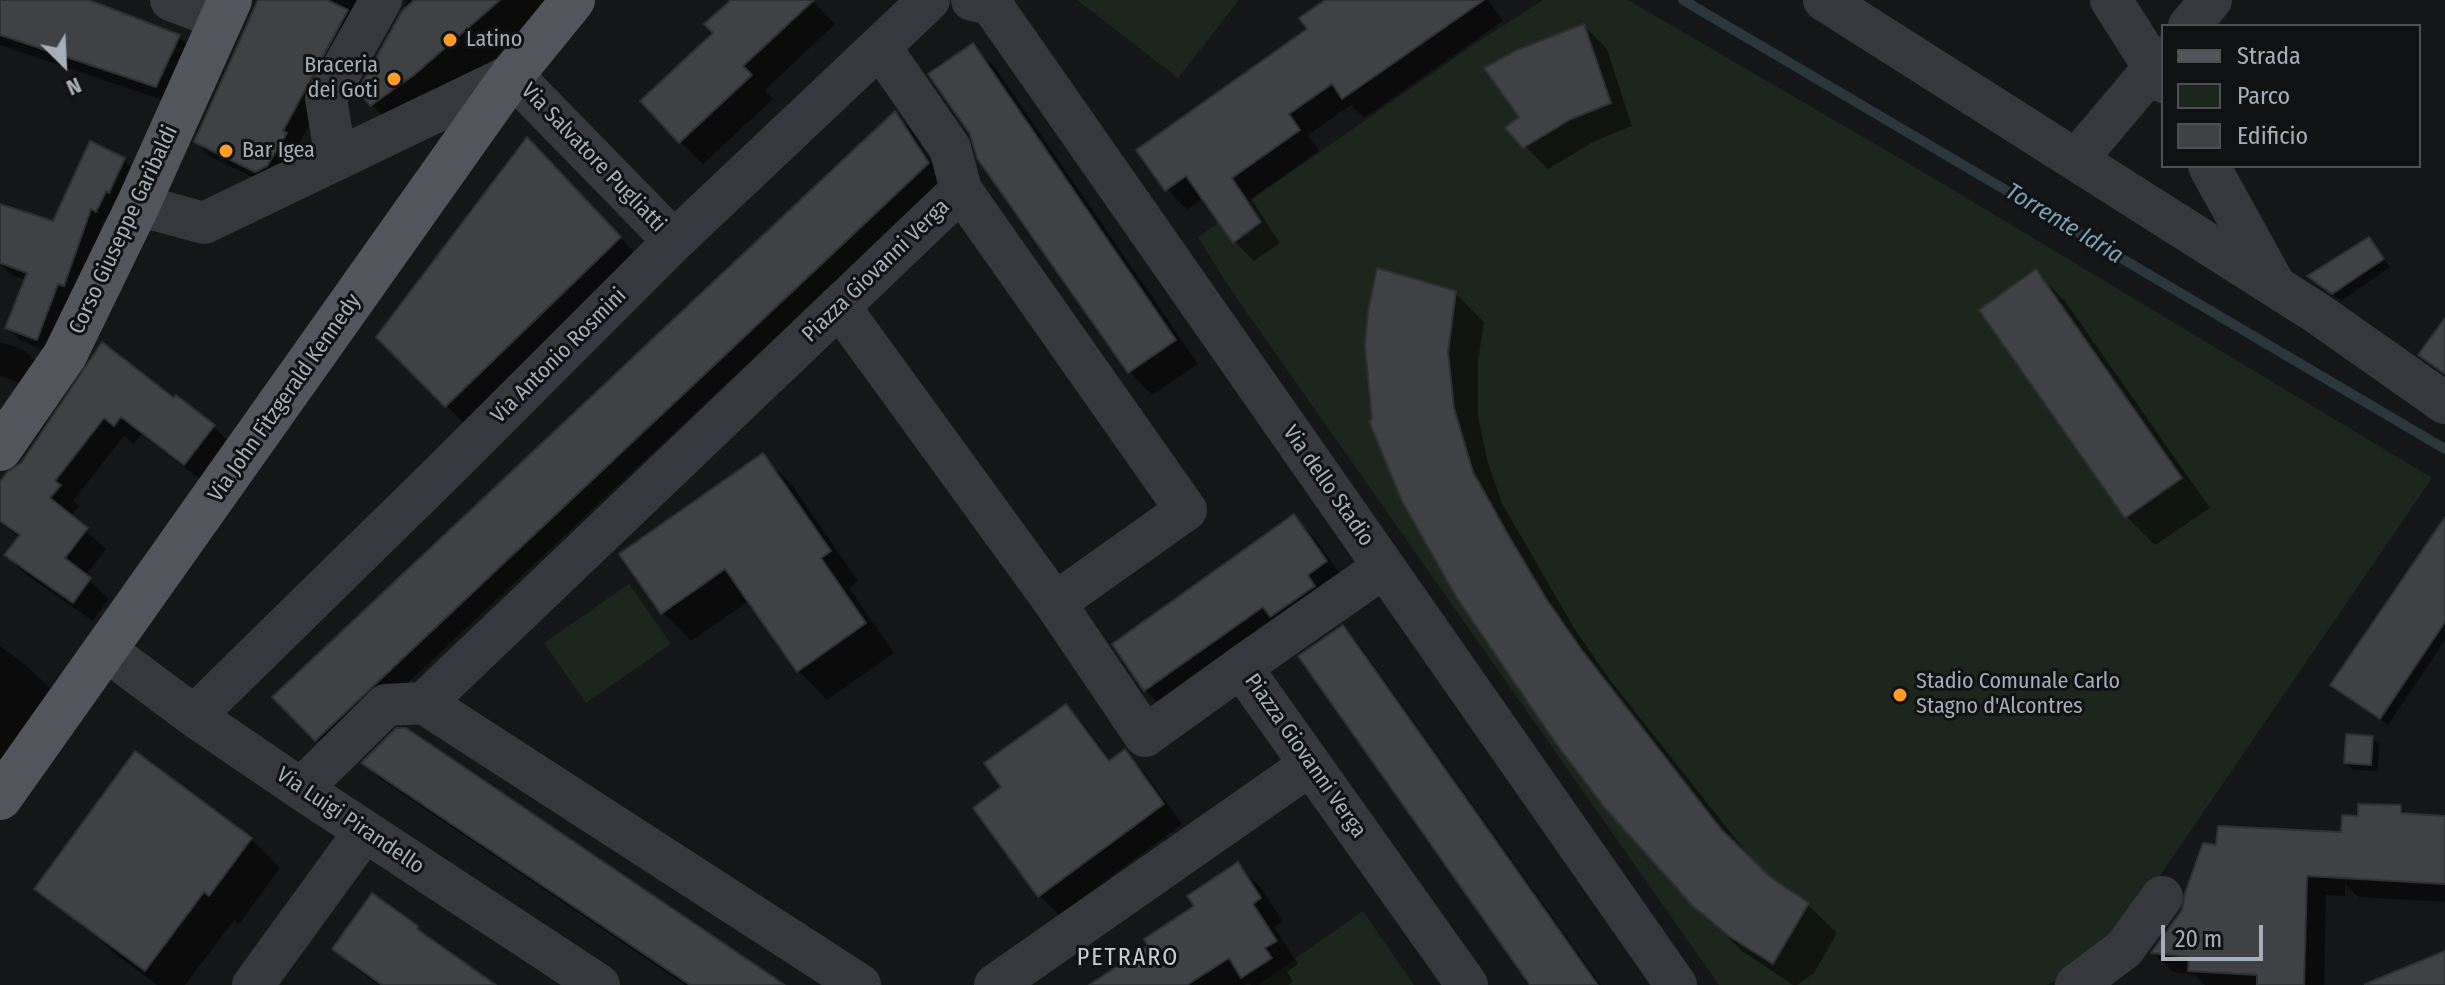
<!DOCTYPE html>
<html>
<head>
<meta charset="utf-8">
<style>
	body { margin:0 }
	#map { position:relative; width:2445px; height:985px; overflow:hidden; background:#151618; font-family:"Fira Sans Condensed",sans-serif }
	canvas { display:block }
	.legend { position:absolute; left:2161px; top:24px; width:260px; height:144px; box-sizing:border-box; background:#101113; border:2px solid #4c5055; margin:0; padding:10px 14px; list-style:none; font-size:24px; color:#a6aeb9 }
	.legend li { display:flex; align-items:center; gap:16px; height:40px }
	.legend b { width:40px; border:2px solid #4c5055 }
	.north { position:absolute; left:24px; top:24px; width:80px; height:80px; -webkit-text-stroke:6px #101113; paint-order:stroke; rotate:156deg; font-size:22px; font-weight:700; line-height:32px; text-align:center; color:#a6aeb9 }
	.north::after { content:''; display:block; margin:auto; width:28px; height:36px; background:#a6aeb9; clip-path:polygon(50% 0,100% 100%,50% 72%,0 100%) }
	.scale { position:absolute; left:2161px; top:925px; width:102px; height:36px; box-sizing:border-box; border:4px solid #a6aeb9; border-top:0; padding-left:10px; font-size:24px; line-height:28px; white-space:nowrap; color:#a6aeb9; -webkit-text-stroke:6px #101113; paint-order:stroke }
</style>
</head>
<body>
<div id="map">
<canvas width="2445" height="985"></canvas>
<ul class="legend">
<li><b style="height:10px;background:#52555c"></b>Strada</li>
<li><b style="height:22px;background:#1d261d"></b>Parco</li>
<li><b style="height:22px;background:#3f4145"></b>Edificio</li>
</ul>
<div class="north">N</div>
<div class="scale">20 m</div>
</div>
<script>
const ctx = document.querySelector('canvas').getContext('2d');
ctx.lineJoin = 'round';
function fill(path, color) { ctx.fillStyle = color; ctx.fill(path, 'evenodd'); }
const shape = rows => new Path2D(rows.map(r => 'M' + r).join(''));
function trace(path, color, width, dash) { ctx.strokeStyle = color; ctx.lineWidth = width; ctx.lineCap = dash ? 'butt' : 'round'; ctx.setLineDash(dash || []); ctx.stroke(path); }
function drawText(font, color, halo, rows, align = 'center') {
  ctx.font = font + ' "Fira Sans Condensed",sans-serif'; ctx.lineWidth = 6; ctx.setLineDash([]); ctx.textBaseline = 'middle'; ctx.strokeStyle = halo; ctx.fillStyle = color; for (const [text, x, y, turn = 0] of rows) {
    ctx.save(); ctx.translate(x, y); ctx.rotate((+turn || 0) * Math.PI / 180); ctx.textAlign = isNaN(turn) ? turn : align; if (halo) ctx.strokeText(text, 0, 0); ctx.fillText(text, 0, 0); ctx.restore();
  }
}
fill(shape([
	[1077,0,1239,0,1178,78],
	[1543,0,1628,0,1942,183,2432,478,2135,912,2065,976,2047,985,1719,985,1229,287,1198,237,1470,47],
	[629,584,671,644,586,703,544,643],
	[1363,911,1414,985,1258,985]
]), '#1d261d');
fill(shape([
	[0,0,83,0,179,37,197,55,174,104,0,45],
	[256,0,378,0,298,146,301,150,282,181,271,186,211,157,196,142,256,8],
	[407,0,559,0,443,105,401,134,371,104],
	[734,0,812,0,835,24,765,90,773,99,703,164,680,142,716,33],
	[1328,0,1488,0,1503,21,1364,118,1351,105,1308,135,1319,151,1251,199,1280,243,1254,261,1234,241,1204,198,1187,210,1167,189,1310,30],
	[1584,26,1607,49,1632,126,1595,141,1548,169,1525,146,1522,118],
	[973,46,996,69,1198,364,1152,395,1130,372],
	[895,114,910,129,943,180,331,755,275,697],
	[124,159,137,173,110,224,104,221,78,298,50,353,21,341,7,328,27,280,11,275,0,264,0,206,55,223],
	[554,168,647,266,474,433,378,337],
	[2376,247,2390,267,2341,301,2317,283],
	[2036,272,2065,301,2210,508,2155,545,2126,516],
	[1455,293,1484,322,1478,361,1478,415,1487,459,1502,503,1574,628,1610,680,1761,871,1807,904,1837,933,1814,973,1797,985,1793,985,1742,951,1694,904,1404,500],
	[0,342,24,350,38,364,30,387,0,376],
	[103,345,174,400,213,426,232,445,204,482,141,434,134,444,124,436,73,501,79,506,70,517,106,549,85,576,109,599,93,621,25,574,6,555,20,538,0,523,0,486,22,465],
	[762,456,792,485,858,581,849,588,894,653,827,700,798,670,749,601,691,641,662,612],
	[1294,517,1316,540,1348,585,1168,713,1145,690],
	[2445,535,2445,640,2388,725,2340,692],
	[1343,627,1358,643,1601,985,1532,985],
	[0,646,28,667,51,689,0,760],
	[1066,707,1085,726,1112,762,1124,752,1144,772,1182,824,1059,915,1039,895,1004,787],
	[2372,738,2379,745,2378,771,2353,770,2346,762],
	[364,763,783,985,685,985,379,778],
	[2400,807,2409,816,2445,818,2445,902,2358,897,2345,884,2345,896,2326,895,2324,985,2205,985,2195,975,2173,972,2154,953,2184,911,2217,848,2343,834,2360,818],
	[251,839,280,868,239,924,234,920,185,985,157,985,115,954,86,925],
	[1238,865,1261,888,1283,922,1274,927,1298,964,1287,972,1293,981,1288,985,1251,985,1249,983,1245,985,1124,985,1150,946,1197,907],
	[417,928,430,941,493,985,378,985,350,964,334,949]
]), '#0007');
trace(shape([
	[1683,0,2445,449]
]), '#2a373d', 10);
const building = shape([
	[0,0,89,0,180,35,156,87,0,35,0,0],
	[258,0,327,0,348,10,283,131,287,133,267,166,255,172,194,142,258,0],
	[414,0,500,0,414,75,370,106,358,90,402,11,414,0],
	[731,0,814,0,743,66,752,75,679,143,640,101,713,33,704,24,731,0],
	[1325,0,1484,0,1342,99,1332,84,1289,114,1300,130,1232,178,1261,222,1233,243,1186,176,1165,191,1136,150,1307,29,1299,18,1325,0],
	[1584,24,1611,103,1571,119,1523,148,1505,128,1519,117,1484,68,1517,50,1584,24],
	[973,43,1176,340,1128,373,977,158,970,134,928,74,973,43],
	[895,111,929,163,315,741,272,697,895,111],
	[527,137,621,237,445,407,376,337,527,137],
	[90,141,125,158,109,193,106,191,96,212,91,209,64,286,58,284,37,340,5,328,27,273,0,263,0,204,53,221,90,141],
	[2369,237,2384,259,2332,294,2307,276,2369,237],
	[1377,268,1456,291,1448,352,1454,408,1473,472,1507,533,1545,597,1581,649,1721,829,1770,877,1809,903,1773,964,1730,937,1692,905,1605,808,1555,742,1457,598,1402,501,1369,421,1372,419,1365,346,1368,312,1377,268],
	[2036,269,2182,478,2125,518,1979,310,2036,269],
	[2445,318,2445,374,2418,355,2445,318],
	[102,342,174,398,176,395,215,425,184,465,121,417,114,426,104,418,55,481,61,485,50,498,88,528,65,558,91,578,73,603,4,555,20,535,0,521,0,482,7,472,21,463,102,342],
	[763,453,831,551,821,558,866,623,797,672,725,569,661,614,619,554,763,453],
	[1294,514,1327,561,1308,575,1315,586,1270,617,1263,607,1144,691,1112,644,1294,514],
	[2445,517,2445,622,2380,719,2330,685,2445,517],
	[1343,625,1397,701,1598,985,1530,985,1463,890,1298,656,1343,625],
	[1066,704,1109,761,1125,749,1164,804,1038,897,973,808,1001,787,984,763,1066,704],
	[396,728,406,728,424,740,785,985,690,985,361,763,396,728],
	[2346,734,2373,736,2371,765,2344,763,2346,734],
	[135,751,252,838,209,896,204,892,145,971,34,889,135,751],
	[2358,804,2401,805,2401,813,2445,816,2445,884,2307,876,2304,985,2257,985,2257,975,2188,971,2189,957,2151,953,2182,910,2185,893,2203,843,2216,845,2218,826,2341,832,2342,815,2358,816,2358,804],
	[1238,862,1261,898,1253,904,1277,941,1265,948,1272,958,1241,978,1229,958,1187,985,1089,985,1148,946,1144,939,1194,906,1187,896,1238,862],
	[372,893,418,926,417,929,496,985,382,985,332,949,372,893],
	[2445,951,2445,985,2365,985,2365,984,2445,951]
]);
fill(building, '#3f4145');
trace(building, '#2f3034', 2);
trace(shape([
	[171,0,221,19],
	[972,0,991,4,1676,985],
	[1824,0,2317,313,2445,403],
	[2111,0,2163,82],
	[2189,26,2211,0],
	[880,47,950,148,961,190,1186,510,1055,603,1145,736,1241,667,1467,985],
	[336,160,326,98,381,0],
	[2076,160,2163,57],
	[2209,166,2274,284],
	[138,205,204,223,512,75,674,241],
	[839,306,1055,603],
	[107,651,194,716,301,789,599,985],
	[1241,667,1384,567],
	[194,716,443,472,674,241,929,0],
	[301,789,386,705,424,703],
	[253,985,365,831],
	[860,985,424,703,961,190],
	[995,985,1310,765],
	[2076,985,2124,949,2162,897]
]), '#36383d', 42);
trace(shape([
	[0,449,65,355,138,205,230,0],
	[0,798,512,75,573,0]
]), '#52555c', 44);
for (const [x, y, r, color] of [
	[450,40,8,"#ff9c26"],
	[394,79,8,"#ff9c26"],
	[226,151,8,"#ff9c26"],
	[1900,695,8,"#ff9c26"]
]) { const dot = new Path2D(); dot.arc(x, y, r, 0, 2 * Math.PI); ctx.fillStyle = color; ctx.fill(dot); trace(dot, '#101113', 3); }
drawText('22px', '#a6aeb9', '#101113', [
	["Latino",466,40],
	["Braceria",378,66,"right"],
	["dei Goti",378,91,"right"],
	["Bar Igea",242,151],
	["Stadio Comunale Carlo",1916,682],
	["Stagno d'Alcontres",1916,707]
], 'left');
drawText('22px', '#a6aeb9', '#101113', [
	["Via Salvatore Pugliatti",593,158,46],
	["Corso Giuseppe Garibaldi",124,230,-65],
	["Piazza Giovanni Verga",876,271,-44],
	["Via Antonio Rosmini",559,356,-45],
	["Via John Fitzgerald Kennedy",285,398,-55],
	["Via dello Stadio",1328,486,55],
	["Piazza Giovanni Verga",1305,756,55],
	["Via Luigi Pirandello",350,821,34]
]);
drawText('italic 24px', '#7aa2b7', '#101113', [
	["Torrente Idria",2064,224,31]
]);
ctx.letterSpacing = '2px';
drawText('24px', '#c8cdd5', '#101113', [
	["PETRARO",1128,958]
]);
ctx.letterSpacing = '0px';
</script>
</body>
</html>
